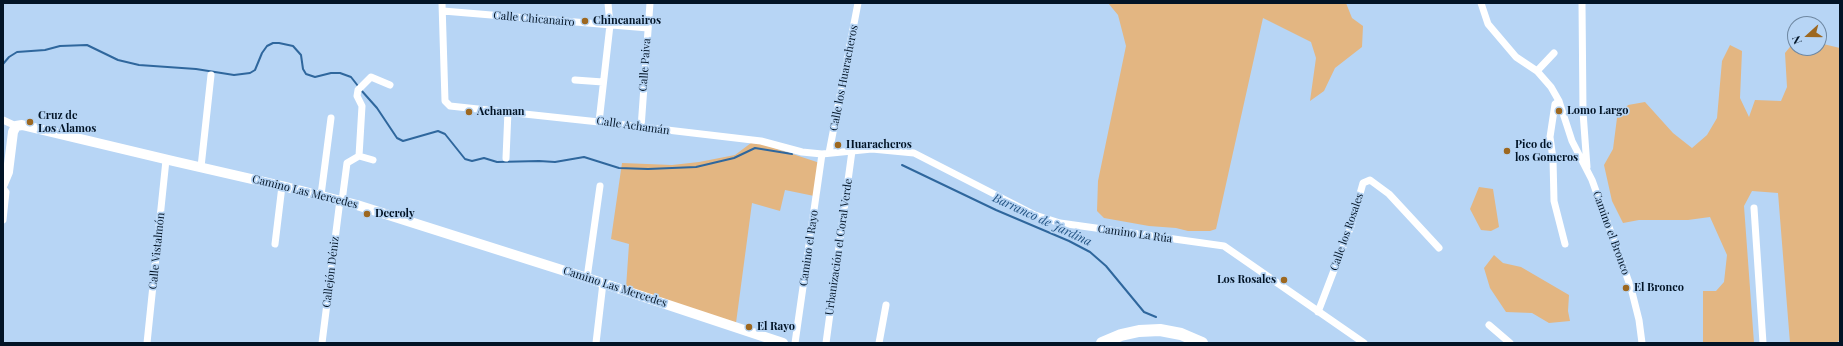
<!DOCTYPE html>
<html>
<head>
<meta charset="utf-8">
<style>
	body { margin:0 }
	#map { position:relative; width:1843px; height:346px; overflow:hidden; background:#b7d5f5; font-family:"Playfair Display",serif }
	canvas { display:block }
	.frame { position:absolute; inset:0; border:4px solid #021426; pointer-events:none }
	.north { position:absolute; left:1787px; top:16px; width:40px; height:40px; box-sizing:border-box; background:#b7d5f5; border:1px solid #6f88a2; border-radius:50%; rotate:249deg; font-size:11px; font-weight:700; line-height:16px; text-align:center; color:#021426 }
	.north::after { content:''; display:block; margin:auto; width:14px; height:18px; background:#9d6820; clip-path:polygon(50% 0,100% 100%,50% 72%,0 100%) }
</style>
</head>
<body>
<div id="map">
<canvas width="1843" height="346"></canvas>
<div class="frame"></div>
<div class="north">N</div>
</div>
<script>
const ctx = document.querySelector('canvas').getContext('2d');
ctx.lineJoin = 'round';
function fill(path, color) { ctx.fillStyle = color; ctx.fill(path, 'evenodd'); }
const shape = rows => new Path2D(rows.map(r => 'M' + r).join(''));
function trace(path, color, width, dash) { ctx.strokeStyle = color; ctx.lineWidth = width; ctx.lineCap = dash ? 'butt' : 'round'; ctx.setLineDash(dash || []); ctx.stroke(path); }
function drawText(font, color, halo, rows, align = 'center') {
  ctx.font = font + ' "Playfair Display",serif'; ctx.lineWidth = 3.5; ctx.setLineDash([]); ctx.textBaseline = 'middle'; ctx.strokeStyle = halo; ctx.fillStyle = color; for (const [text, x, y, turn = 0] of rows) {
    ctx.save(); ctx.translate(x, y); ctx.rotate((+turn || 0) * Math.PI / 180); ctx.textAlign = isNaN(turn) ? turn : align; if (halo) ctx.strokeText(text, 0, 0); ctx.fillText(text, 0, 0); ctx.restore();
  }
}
fill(shape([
	[1108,3,1346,3,1352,18,1363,26,1362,47,1335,68,1324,91,1310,101,1316,58,1311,42,1263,18,1216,229,1210,231,1188,231,1176,228,1149,226,1104,218,1097,211,1098,181,1126,46,1118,15],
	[1794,42,1795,42,1795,48,1819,48,1819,43,1840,48,1840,340,1836,343,1790,343,1778,193,1752,191,1744,206,1754,343,1703,343,1703,291,1716,291,1724,282,1727,255,1710,217,1688,220,1639,220,1623,223,1612,201,1604,165,1613,149,1617,118,1628,105,1645,102,1673,133,1692,148,1707,135,1717,118,1722,61,1730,45,1742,51,1740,98,1749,117,1755,100,1781,101,1787,87,1785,53],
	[751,143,762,144,823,164,819,197,785,190,780,211,752,203,736,323,626,288,629,244,611,239,622,163,672,165,699,162,735,155],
	[1479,187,1493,189,1499,227,1491,231,1481,230,1470,209],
	[1494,255,1503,263,1521,267,1569,295,1568,311,1570,321,1549,323,1532,313,1506,312,1490,288,1484,268]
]), '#e3b682');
trace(shape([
	[3,64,9,57,17,52,45,50,60,46,87,45,118,60,139,65,196,69,234,75,250,73,255,70,262,53,267,46,273,43,279,43,293,46,301,55,303,69,306,74,315,77,331,73,340,73,351,77,358,86],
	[361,90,377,108,397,138,403,141,438,131,445,134,465,159,472,161,484,158,497,162,539,161,555,162,584,157,619,168,648,169,696,167,734,158,755,148,792,154],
	[902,165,996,210,1069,241,1090,252,1106,266,1144,312,1156,317]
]), '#2f679d', 2);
trace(shape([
	[442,3,445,101,450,106,599,122,761,141,802,152,822,154,872,149,914,153,1035,215,1060,223,1224,246,1364,343],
	[1481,3,1488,24,1516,57,1537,71,1551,87,1559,101,1572,141,1592,180,1631,288,1639,320,1642,343],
	[1582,3,1583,112,1587,167],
	[443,11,648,28],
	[1537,71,1554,53],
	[575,80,603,82],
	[1559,101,1555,104,1550,137,1553,159,1554,201,1565,244],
	[3,120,16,126],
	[599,122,610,25,608,3],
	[641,128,650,3],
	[829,153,858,3],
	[359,156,362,106,357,96,358,90,371,77,390,85],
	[506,158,508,111],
	[201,167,211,75],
	[3,188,6,192,3,220],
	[321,195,331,118],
	[342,201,347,163,359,156,373,160],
	[1754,208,1763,343],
	[275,244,282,186],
	[587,278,600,186],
	[1318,312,1351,226,1363,183,1370,180,1389,194,1439,248],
	[1489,325,1510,343],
	[147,343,166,160],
	[322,343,340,200],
	[596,343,603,283],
	[795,343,822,154],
	[826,343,852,151],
	[879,343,886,305]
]), '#fff', 7);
trace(shape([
	[3,184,8,172,13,132,16,126,22,125,173,161,282,186,357,205,587,278,783,343]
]), '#fff', 10);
trace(shape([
	[1102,343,1121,335,1139,331,1160,330,1181,334,1202,343]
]), '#fff', 12);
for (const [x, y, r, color] of [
	[585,21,4,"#9d6820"],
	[1559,111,4,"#9d6820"],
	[469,112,4,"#9d6820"],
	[30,122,4,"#9d6820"],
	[838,145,4,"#9d6820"],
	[1507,151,4,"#9d6820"],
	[367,214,4,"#9d6820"],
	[1284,280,4,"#9d6820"],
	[1626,288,4,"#9d6820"],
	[749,327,4,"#9d6820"]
]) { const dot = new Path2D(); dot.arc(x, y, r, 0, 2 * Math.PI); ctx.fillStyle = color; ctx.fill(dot); trace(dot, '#b7d5f5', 1.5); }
drawText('11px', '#021426', '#b7d5f5', [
	["Calle Chicanairo",534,19,5],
	["Calle Paiva",645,65,-86],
	["Calle los Huaracheros",844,78,-79],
	["Calle Achamán",633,126,8],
	["Camino Las Mercedes",305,192,14],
	["Calle los Rosales",1347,232,-71],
	["Camino el Bronco",1611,233,70],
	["Camino La Rúa",1135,234,8],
	["Urbanización el Coral Verde",839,247,-82],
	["Camino el Rayo",809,248,-82],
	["Calle Vistalmón",157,251,-84],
	["Callejón Déniz",331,272,-83],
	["Camino Las Mercedes",615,287,18]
]);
drawText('bold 11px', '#021426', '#b7d5f5', [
	["Chincanairos",593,21],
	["Lomo Largo",1567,111],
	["Achaman",477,112],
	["Cruz de",38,116],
	["Los Alamos",38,129],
	["Huaracheros",846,145],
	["Pico de",1515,145],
	["los Gomeros",1515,158],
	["Decroly",375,214],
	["Los Rosales",1276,280,"right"],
	["El Bronco",1634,288],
	["El Rayo",757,327]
], 'left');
drawText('italic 12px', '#215282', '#b7d5f5', [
	["Barranco de Jardina",1042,220,25]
]);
</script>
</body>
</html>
